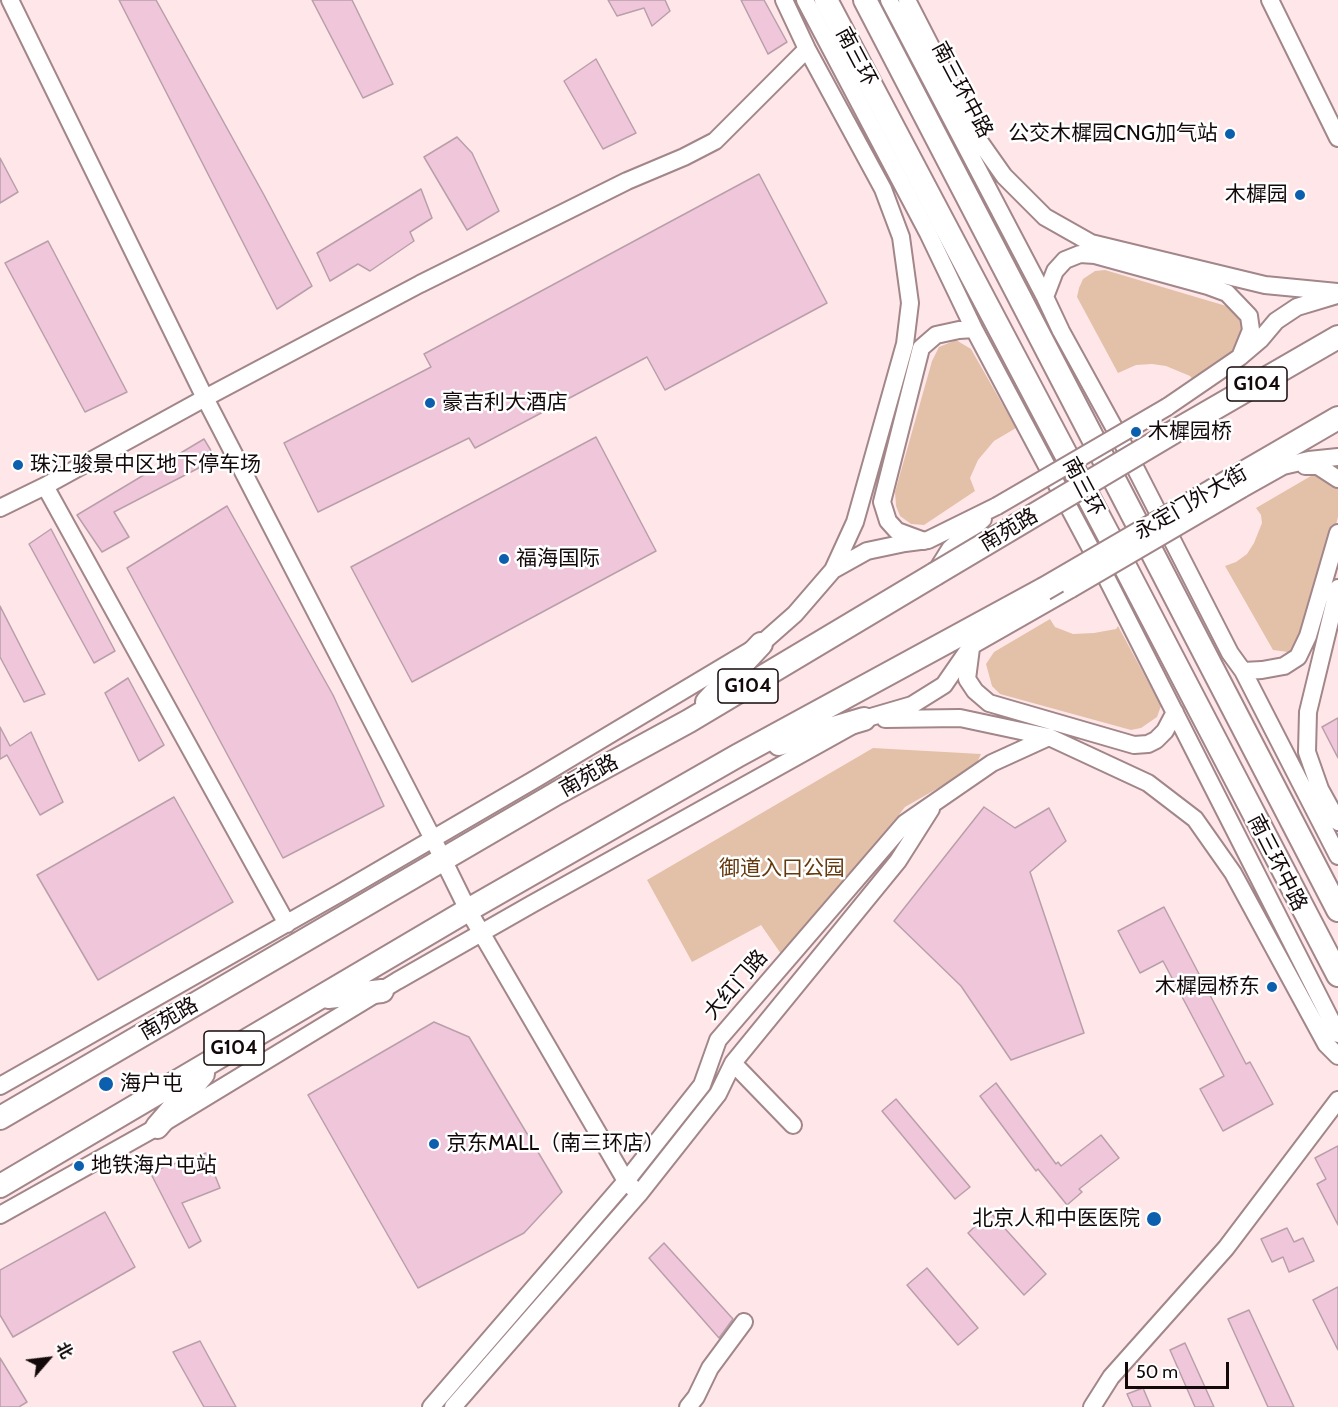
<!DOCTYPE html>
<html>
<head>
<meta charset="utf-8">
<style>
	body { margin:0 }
	#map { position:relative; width:1338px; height:1407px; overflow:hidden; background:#ffe7e9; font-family:Cabin,"Noto Sans SC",sans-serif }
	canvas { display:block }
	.north { position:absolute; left:18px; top:1329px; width:60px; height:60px; -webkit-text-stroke:4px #fff; paint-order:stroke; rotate:62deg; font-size:16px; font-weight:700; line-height:24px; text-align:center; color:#13090a }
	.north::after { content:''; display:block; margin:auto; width:21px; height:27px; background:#13090a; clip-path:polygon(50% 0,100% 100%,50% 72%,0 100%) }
	.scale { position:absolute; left:1125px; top:1362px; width:104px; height:27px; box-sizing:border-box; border:3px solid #13090a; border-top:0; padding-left:8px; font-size:18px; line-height:21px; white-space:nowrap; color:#13090a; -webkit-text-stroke:4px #fff; paint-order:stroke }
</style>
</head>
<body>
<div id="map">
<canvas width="1338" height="1407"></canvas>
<div class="north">北</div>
<div class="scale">50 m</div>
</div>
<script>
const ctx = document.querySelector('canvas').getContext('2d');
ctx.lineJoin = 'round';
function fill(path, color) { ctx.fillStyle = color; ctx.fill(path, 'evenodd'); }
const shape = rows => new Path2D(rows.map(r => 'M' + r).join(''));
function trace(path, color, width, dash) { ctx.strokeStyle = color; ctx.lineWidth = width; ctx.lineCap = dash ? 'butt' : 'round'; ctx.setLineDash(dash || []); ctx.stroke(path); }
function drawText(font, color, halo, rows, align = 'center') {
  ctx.font = font + ' Cabin,"Noto Sans SC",sans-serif'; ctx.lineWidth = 5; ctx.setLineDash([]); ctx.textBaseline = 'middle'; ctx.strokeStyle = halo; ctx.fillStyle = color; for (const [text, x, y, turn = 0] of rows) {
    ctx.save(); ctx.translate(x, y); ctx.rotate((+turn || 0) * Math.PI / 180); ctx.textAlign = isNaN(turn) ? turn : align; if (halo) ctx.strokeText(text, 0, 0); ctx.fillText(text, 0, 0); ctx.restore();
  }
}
fill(shape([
	[1105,270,1233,308,1242,313,1247,352,1195,382,1190,376,1166,366,1152,364,1136,365,1118,373,1077,297,1079,288,1083,279,1095,271],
	[956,340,971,349,1016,428,994,441,978,460,970,478,975,491,924,525,911,524,900,516,896,506,895,492,932,361,939,347],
	[1316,473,1338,487,1338,517,1305,640,1299,647,1288,652,1273,650,1225,566,1236,562,1247,554,1254,543,1262,523,1261,515,1256,508],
	[1050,619,1055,627,1073,634,1094,633,1116,629,1118,626,1161,706,1157,717,1141,728,1131,730,1000,694,992,686,986,664,994,652],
	[873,748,981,754,975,767,905,807,786,961,761,925,692,962,647,880]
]), '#e3c1a8');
const building = shape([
	[119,0,156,0,264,195,312,286,277,309,119,0],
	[312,0,352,0,393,84,363,98,312,0],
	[608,0,665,0,670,11,652,26,644,8,617,16,608,0],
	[741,0,764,0,787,42,768,54,741,0],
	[596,59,636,133,603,149,564,81,596,59],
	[457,137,472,153,499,211,467,230,424,157,457,137],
	[0,158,18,192,0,203,0,158],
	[759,174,827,303,665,390,647,357,475,448,469,438,318,512,284,443,431,367,424,354,759,174],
	[421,189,432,218,410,232,414,241,370,271,358,264,330,281,317,253,421,189],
	[48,241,127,392,85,412,5,263,48,241],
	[596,437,656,551,412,682,351,567,596,437],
	[204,439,216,459,114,512,129,537,102,552,77,515,204,439],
	[227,506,333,695,384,806,283,858,127,568,227,506],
	[51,529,115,651,94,663,29,544,51,529],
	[0,606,45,694,24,702,0,657,0,606],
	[128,678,164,745,139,761,105,693,128,678],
	[1338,718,1338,758,1322,727,1338,718],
	[0,727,10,746,31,732,63,802,40,815,7,755,0,759,0,727],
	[174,797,233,902,98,980,37,875,174,797],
	[984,807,1015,828,1049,808,1066,841,1030,872,1084,1033,1011,1060,961,986,894,921,984,807],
	[1164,907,1246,1064,1250,1062,1273,1104,1223,1131,1200,1089,1224,1076,1163,961,1140,973,1118,931,1164,907],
	[434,1022,469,1037,562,1192,524,1233,418,1288,308,1095,434,1022],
	[996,1083,1056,1164,1058,1162,1061,1166,1101,1135,1119,1158,1079,1189,1082,1192,1067,1205,1038,1169,1036,1171,980,1096,996,1083],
	[896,1099,970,1187,955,1199,882,1111,896,1099],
	[1338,1146,1338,1225,1317,1184,1326,1179,1315,1158,1338,1146],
	[206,1153,220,1188,182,1203,201,1241,189,1248,150,1172,206,1153],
	[105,1212,135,1267,13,1337,0,1315,0,1270,105,1212],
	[990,1212,1046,1274,1024,1295,968,1233,990,1212],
	[1287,1228,1294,1242,1303,1238,1314,1261,1289,1272,1283,1257,1272,1262,1261,1239,1287,1228],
	[664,1243,733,1319,719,1338,649,1258,664,1243],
	[927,1268,978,1328,958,1345,907,1285,927,1268],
	[1338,1287,1338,1350,1313,1300,1338,1287],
	[1249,1310,1294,1407,1268,1407,1228,1319,1249,1310],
	[200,1341,236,1407,204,1407,173,1352,200,1341],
	[1185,1343,1214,1407,1195,1407,1170,1350,1185,1343],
	[0,1358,27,1402,19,1407,0,1407,0,1358],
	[1143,1388,1151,1407,1133,1407,1127,1394,1143,1388]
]);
fill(building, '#f0c7da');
trace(building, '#b89faa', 1.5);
const minor = shape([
	[10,0,205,398,433,839,468,910,626,1181,639,1194],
	[805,0,928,233,974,329,1107,579,1338,1034],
	[889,0,1045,297,1061,331,1121,440,1230,653,1243,671,1338,856],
	[907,0,980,142,1004,176,1045,217,1091,243,1265,285,1338,292],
	[1270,0,1338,138],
	[1045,297,1055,271,1065,260,1080,254,1095,255,1208,286,1227,293,1249,316,1251,330,1240,357],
	[1167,407,1240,357,1260,340,1276,321,1297,307,1337,295],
	[1305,466,1318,466,1338,479],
	[45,486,287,924],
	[1242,489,1283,466,1309,460,1338,457],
	[0,508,45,486,205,398,420,284,627,181,684,157,715,141,807,49],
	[924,541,897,531,888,521,882,502,921,348,936,335,959,330,974,329],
	[833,570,867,551,905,543,928,540,997,506],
	[935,573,950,549,983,519],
	[1338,588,1308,712,1307,752,1320,789,1338,822],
	[971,648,967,679,975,691,989,703,1134,745,1148,744,1156,740,1165,731,1175,712],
	[1243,671,1262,670,1284,666,1298,657,1308,636,1338,533],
	[885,719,960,718,1049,737,1148,783,1195,819,1233,873,1326,1044,1338,1056],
	[733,1063,793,1125],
	[0,1086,340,893,537,778,761,644,795,614,833,570,855,522,905,344,910,303,901,237,883,189,807,49,784,0],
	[0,1215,157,1127,397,981,532,904,864,719,912,705,944,685,971,646,1071,589],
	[431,1407,626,1181,702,1085,718,1040,905,823,992,763,1049,737],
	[453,1407,639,1194,718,1094,733,1063,898,861,931,809],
	[688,1407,696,1397,710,1368,744,1322],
	[1092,1407,1111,1377,1226,1248,1338,1100]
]);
const highway = shape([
	[826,0,1108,534,1338,975],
	[865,0,1338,910],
	[1177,430,1338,337],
	[1214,490,1338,418],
	[707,702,761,644],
	[779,744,864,719],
	[328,997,382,991],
	[0,1118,557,793,689,721,935,574],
	[157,1127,203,1074],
	[0,1186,468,910,737,756,1044,589]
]);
trace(minor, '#a28689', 20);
trace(highway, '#a28689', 26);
trace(minor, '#fff', 16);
trace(highway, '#fff', 22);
const minorBridge = shape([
	[997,506,1167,407],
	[1071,589,1242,489]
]);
const highwayBridge = shape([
	[935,574,1177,430],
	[1044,589,1214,490]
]);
trace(minorBridge, '#a28689', 20, []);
trace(highwayBridge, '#a28689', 26, []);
trace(minorBridge, '#fff', 16);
trace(highwayBridge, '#fff', 22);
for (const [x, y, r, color] of [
	[1230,134,6,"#0c5fad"],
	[1300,195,6,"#0c5fad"],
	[430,403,6,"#0c5fad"],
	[1136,432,6,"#0c5fad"],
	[18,465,6,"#0c5fad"],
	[504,559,6,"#0c5fad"],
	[1272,987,6,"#0c5fad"],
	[106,1084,8,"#0c5fad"],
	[434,1144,6,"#0c5fad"],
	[79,1166,6,"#0c5fad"],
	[1154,1219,8,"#0c5fad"]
]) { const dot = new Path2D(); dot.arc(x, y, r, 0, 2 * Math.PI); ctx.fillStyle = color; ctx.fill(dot); trace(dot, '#fff', 2); }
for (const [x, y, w] of [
	[1257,384,60],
	[748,686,60],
	[234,1048,60]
]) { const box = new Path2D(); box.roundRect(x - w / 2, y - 17, w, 34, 4.5); ctx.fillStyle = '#fff'; ctx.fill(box); trace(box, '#13090a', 1.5); }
drawText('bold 20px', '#13090a', null, [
	["G104",1257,384],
	["G104",748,686],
	["G104",234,1048]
]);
drawText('21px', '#13090a', '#fff', [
	["南三环",856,57,62],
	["南三环中路",962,90,62],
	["南三环",1083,487,62],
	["永定门外大街",1191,503,-30],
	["南苑路",1009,530,-31],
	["南苑路",589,776,-29],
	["南三环中路",1277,863,63],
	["大红门路",736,985,-49],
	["南苑路",169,1019,-30]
]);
drawText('21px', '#13090a', '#fff', [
	["公交木樨园CNG加气站",1218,134,"right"],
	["木樨园",1288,195,"right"],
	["豪吉利大酒店",442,403],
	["木樨园桥",1148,432],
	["珠江骏景中区地下停车场",30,465],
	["福海国际",516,559],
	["木樨园桥东",1260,987,"right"],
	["海户屯",120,1084],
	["京东MALL（南三环店）",446,1144],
	["地铁海户屯站",91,1166],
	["北京人和中医医院",1140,1219,"right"]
], 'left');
drawText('21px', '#65390e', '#fff', [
	["御道入口公园",782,869]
]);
</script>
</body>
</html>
